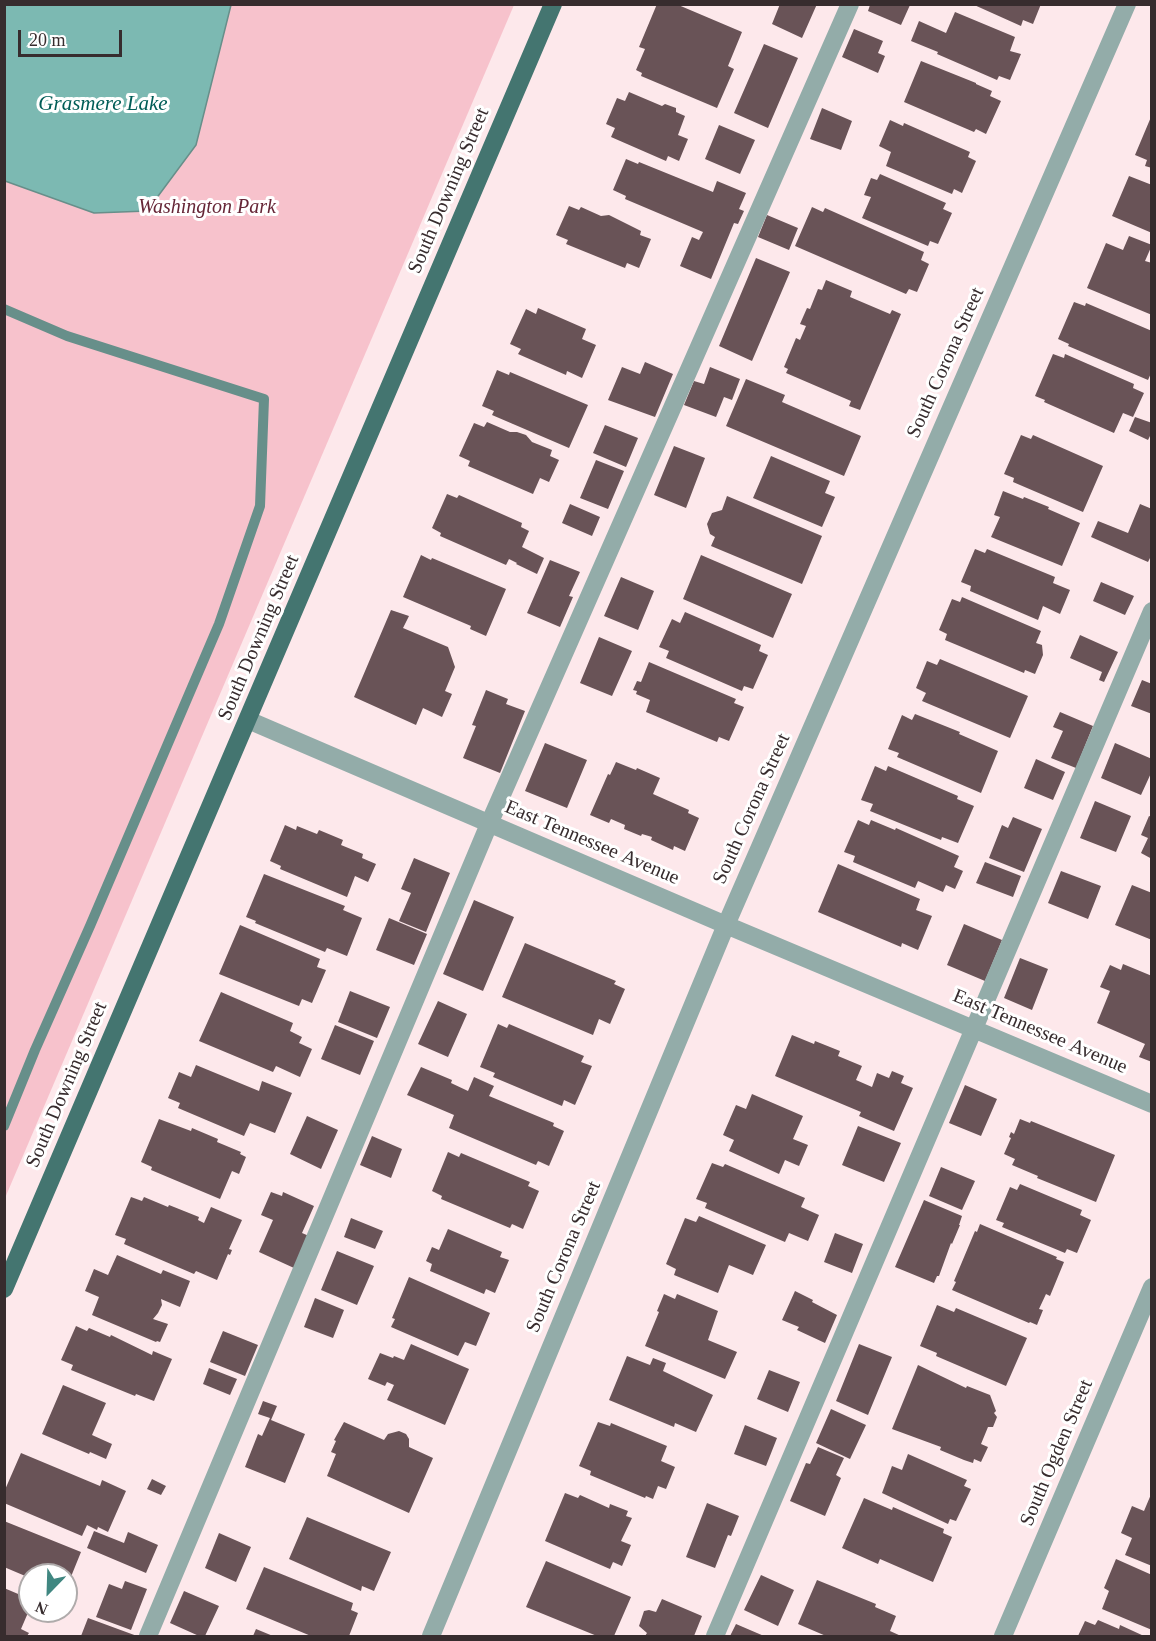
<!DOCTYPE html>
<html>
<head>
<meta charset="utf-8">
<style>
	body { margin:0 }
	#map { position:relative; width:1156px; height:1641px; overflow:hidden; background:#fde8eb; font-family:Georgia,serif }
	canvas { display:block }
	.frame { position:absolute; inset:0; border:6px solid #372c2e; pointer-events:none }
	.north { position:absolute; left:18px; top:1563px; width:60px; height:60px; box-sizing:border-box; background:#fff; border:2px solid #afabab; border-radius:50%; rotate:203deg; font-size:16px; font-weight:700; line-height:24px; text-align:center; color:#372c2e }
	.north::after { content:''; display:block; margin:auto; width:21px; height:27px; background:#408781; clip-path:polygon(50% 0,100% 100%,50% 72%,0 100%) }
	.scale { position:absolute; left:18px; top:30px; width:104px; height:27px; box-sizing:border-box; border:3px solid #372c2e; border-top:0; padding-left:8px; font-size:18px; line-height:21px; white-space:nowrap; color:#372c2e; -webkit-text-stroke:4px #fff; paint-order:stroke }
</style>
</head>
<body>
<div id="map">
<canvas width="1156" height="1641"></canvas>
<div class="frame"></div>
<div class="north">N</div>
<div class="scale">20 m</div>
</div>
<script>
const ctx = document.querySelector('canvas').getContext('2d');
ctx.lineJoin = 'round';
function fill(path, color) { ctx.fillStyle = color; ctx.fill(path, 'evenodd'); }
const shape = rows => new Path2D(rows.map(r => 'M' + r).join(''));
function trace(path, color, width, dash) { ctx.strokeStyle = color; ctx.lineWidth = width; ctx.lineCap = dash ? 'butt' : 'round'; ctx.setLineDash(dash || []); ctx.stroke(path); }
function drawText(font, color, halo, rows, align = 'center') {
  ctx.font = font + ' Georgia,serif'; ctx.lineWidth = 6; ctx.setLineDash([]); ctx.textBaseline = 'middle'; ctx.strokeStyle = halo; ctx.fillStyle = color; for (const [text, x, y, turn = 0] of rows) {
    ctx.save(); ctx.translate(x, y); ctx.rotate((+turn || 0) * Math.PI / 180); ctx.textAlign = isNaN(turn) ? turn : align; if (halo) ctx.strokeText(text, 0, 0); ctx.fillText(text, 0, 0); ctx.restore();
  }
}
fill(shape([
	[5,5,514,5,5,1198]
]), '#f7c2cc');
const water = shape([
	[5,4,231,5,196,145,147,211,94,213,5,181,5,4]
]);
fill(water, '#7cb9b2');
trace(water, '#678f8a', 1.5);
trace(shape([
	[4,309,67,336,264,399,260,506,219,624,90,926,35,1050,4,1126]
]), '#678f8a', 10);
fill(shape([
	[657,4,676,4,742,32,728,66,734,69,717,108,641,76,642,73,636,70,645,49,639,47],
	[780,4,817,4,802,38,772,24],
	[972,4,1041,4,1033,24,1023,20,1021,26],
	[870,5,910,5,901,25,868,11],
	[955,12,1015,37,1010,51,1021,54,1010,80,999,76,997,80,937,54,938,52,911,41,919,21,946,33],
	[854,29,883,41,878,53,885,56,878,73,842,57],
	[764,44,798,58,768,128,734,113],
	[921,61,976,83,976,84,992,91,990,96,1001,101,986,134,976,129,974,132,904,102],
	[629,92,662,106,665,104,676,108,676,112,685,116,678,135,688,139,679,161,668,156,666,161,611,137,615,128,606,124,617,98,625,101],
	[822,108,852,121,841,150,810,139],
	[1151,117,1152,117,1152,168,1145,166,1147,160,1135,155],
	[890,120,903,126,904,123,970,152,968,157,976,161,962,193,954,189,952,194,886,166,891,152,879,146],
	[719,125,755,140,740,174,705,159],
	[626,159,638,164,639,162,713,192,717,181,746,193,739,209,744,211,738,224,734,223,711,279,680,266,692,237,699,240,703,232,625,199,626,196,613,190],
	[880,174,946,203,943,209,952,213,938,244,930,241,928,246,862,218,871,197,864,195,871,178,877,180],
	[1129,176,1152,185,1152,233,1112,216],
	[569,206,579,210,581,207,601,216,609,215,641,231,640,235,651,239,639,268,627,263,625,268,566,244,568,240,556,235],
	[812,207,823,212,825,208,924,252,921,260,929,264,917,292,909,289,906,294,795,246],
	[767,215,798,228,789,250,758,237],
	[1129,236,1152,245,1145,261,1152,263,1152,315,1087,288,1106,243,1123,250],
	[756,258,790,272,752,361,719,346],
	[826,280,852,291,850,297,890,314,892,310,901,314,860,410,849,406,851,401,786,373,788,369,784,367,796,338,800,340,806,326,800,324,807,308,810,309,818,289,822,290],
	[1074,302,1085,306,1086,303,1152,331,1152,371,1148,380,1068,346,1069,344,1058,339],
	[538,308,586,329,582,339,596,345,582,378,567,371,566,375,518,354,521,349,510,344,526,309,536,314],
	[1053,354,1064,358,1065,354,1134,384,1133,388,1144,393,1133,417,1123,413,1114,433,1044,402,1045,400,1035,396],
	[645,362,673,374,655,417,608,400,622,367,640,374],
	[710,367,740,379,732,400,724,397,716,417,684,405,694,381,704,384],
	[497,370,509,375,510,372,588,405,569,448,492,415,494,411,482,406],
	[746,379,785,395,782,402,861,436,844,476,726,426],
	[1135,417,1152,423,1152,432,1148,440,1129,431],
	[487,422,510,432,517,432,526,435,532,442,552,450,550,456,559,460,549,482,540,478,533,494,468,466,470,461,459,456,474,423,484,427],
	[605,425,638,438,626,467,593,453],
	[1021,435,1031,439,1033,435,1103,466,1083,512,1013,482,1014,478,1004,474],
	[674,446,705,458,686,508,654,495],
	[771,456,830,481,825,493,835,497,822,527,753,498],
	[596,460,624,471,608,509,580,498],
	[1003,491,1023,499,1024,497,1049,507,1048,509,1080,523,1062,566,991,537,1000,517,994,515],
	[447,494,457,498,459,495,522,523,521,527,529,531,522,547,544,558,537,574,516,564,517,563,509,559,506,565,440,536,441,533,432,528],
	[727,496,822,536,802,584,711,546,715,537,710,534,707,524,712,513,722,510],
	[570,504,600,517,592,536,562,523],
	[1140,504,1152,509,1152,554,1148,562,1091,537,1098,521,1128,533],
	[975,549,985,553,987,549,1055,577,1053,583,1070,590,1060,614,1043,606,1038,620,970,591,971,586,961,582],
	[421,555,431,560,432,558,506,589,486,636,470,629,471,626,403,597],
	[701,555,792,594,773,638,683,599],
	[550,560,580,572,569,596,573,597,560,627,527,613],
	[621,577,654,591,638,630,604,616],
	[1101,582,1134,596,1125,615,1093,601],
	[962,597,1041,631,1036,643,1042,645,1043,655,1035,674,1025,670,1024,673,945,640,947,634,939,630,952,599,960,602],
	[391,610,409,616,403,628,448,647,455,667,445,691,452,694,442,717,423,708,416,725,354,697],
	[685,612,761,645,759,651,768,655,753,689,744,686,742,691,666,658,669,651,659,647,672,619,680,623],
	[1080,635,1118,652,1104,682,1099,680,1102,672,1070,658],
	[599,637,632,651,612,696,580,683],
	[940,659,1028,696,1010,738,922,701,926,693,916,688,927,661,937,665],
	[649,662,736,699,734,703,744,707,729,741,719,737,717,742,646,712,650,700,636,694,637,691,633,690,637,681,641,682],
	[1142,680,1152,684,1152,714,1131,706],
	[486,690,508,699,506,704,525,711,500,773,463,758,476,726,472,725],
	[1060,712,1093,726,1076,768,1051,758,1063,731,1053,727],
	[915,714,960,732,959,734,998,751,981,793,897,757,899,753,888,749,902,715,912,720],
	[545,743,587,760,567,808,525,791],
	[1115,743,1152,759,1152,771,1141,795,1101,778],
	[1036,759,1065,772,1053,800,1024,788],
	[616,762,636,770,637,768,660,778,653,794,689,810,688,813,699,818,685,851,674,846,673,850,651,840,652,837,642,834,641,836,624,829,625,825,611,819,609,823,590,815,608,774,610,775],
	[875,766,886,771,888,766,958,796,957,799,974,806,958,843,942,837,941,840,870,811,873,804,861,800],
	[1095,801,1131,816,1116,852,1080,838],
	[1149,816,1152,817,1152,859,1141,853,1148,838,1141,835],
	[1013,817,1042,829,1024,872,989,858,1002,825,1008,828],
	[858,820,869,825,871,820,895,830,896,828,959,856,954,867,963,871,955,889,946,885,943,892,918,881,915,888,853,862,855,856,844,852],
	[285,825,296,830,297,826,317,834,319,830,343,840,341,845,363,854,362,858,376,864,368,882,355,876,347,897,280,869,281,866,270,861],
	[414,858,450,873,426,932,399,921,411,893,401,889],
	[985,862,1021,876,1013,897,976,883],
	[838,864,920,899,916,910,932,916,918,950,902,943,901,947,818,912],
	[1061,871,1101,886,1088,919,1048,903],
	[264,874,345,906,343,910,362,918,347,956,327,948,325,952,255,923,256,921,246,917],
	[1132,885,1152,893,1152,940,1115,925],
	[474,900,514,917,483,991,443,974],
	[389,918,427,934,414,965,376,950],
	[964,924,1002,940,985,981,947,965],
	[240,925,320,959,317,967,326,970,312,1003,302,999,299,1006,219,974],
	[525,943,616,981,614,984,625,989,610,1024,599,1019,593,1035,502,997],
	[1020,958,1048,969,1032,1010,1004,998],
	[1123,964,1152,976,1152,1062,1139,1057,1145,1044,1097,1023,1110,991,1100,987,1110,965,1121,970],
	[350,991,390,1007,377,1038,338,1022],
	[221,992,293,1023,290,1031,302,1037,299,1043,312,1049,300,1077,276,1066,273,1072,199,1041],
	[438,1001,467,1014,448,1057,418,1044],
	[498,1024,507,1028,509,1024,584,1056,581,1062,592,1066,575,1105,564,1100,562,1106,493,1077,495,1073,480,1067],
	[335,1025,374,1041,360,1075,321,1059],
	[792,1035,814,1044,815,1041,840,1051,838,1056,862,1066,856,1080,872,1087,877,1073,889,1078,892,1071,904,1076,901,1083,913,1088,894,1131,859,1116,861,1112,775,1076],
	[196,1065,259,1091,262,1081,292,1093,275,1133,250,1123,244,1136,178,1108,180,1103,168,1098,179,1072,191,1077],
	[421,1067,452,1080,451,1083,468,1091,474,1077,494,1086,489,1096,554,1123,553,1126,564,1131,549,1166,538,1161,536,1165,449,1128,454,1115,407,1095],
	[965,1085,997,1099,981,1136,949,1123],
	[752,1094,803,1116,793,1139,808,1145,799,1166,785,1160,779,1174,729,1151,734,1140,723,1135,736,1105,746,1109],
	[307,1116,338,1130,321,1169,290,1154],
	[159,1119,191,1131,192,1128,218,1139,217,1142,241,1152,240,1154,246,1157,239,1174,232,1171,220,1199,151,1170,152,1167,141,1162],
	[1020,1119,1030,1123,1031,1121,1115,1155,1096,1202,1037,1178,1038,1176,1012,1165,1015,1159,1004,1154,1011,1138,1009,1137,1011,1132,1014,1134],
	[858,1126,901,1143,884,1182,842,1165],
	[372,1136,402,1149,391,1178,360,1165],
	[448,1152,459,1157,461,1153,530,1182,528,1186,539,1191,523,1229,512,1224,510,1228,441,1199,442,1196,432,1191],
	[712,1163,723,1167,725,1164,805,1198,801,1207,819,1215,808,1241,789,1233,785,1242,705,1208,707,1203,696,1199],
	[941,1167,975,1181,962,1210,929,1196],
	[1020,1184,1082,1210,1080,1215,1091,1220,1077,1253,1067,1249,1065,1253,1002,1227,1004,1223,996,1220,1010,1187,1017,1190],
	[271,1192,282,1196,283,1192,314,1206,302,1233,309,1236,294,1268,259,1252,273,1220,261,1215],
	[131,1197,142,1201,144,1197,168,1207,169,1205,199,1217,198,1220,204,1223,211,1207,242,1220,229,1249,232,1250,230,1255,228,1254,217,1280,196,1271,194,1274,124,1244,126,1239,115,1235],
	[924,1200,962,1216,959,1225,960,1225,952,1244,951,1243,939,1276,937,1276,934,1283,895,1267],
	[699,1216,766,1245,753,1275,729,1265,718,1293,674,1275,676,1269,666,1264,685,1218,696,1222],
	[351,1218,383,1231,375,1249,344,1237],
	[980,1224,1057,1257,1056,1259,1064,1262,1050,1296,1046,1294,1039,1309,1043,1310,1037,1325,1030,1322,1029,1323,952,1290,956,1282,954,1281,975,1231,977,1232],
	[448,1229,502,1252,500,1257,509,1260,495,1293,486,1289,484,1294,430,1271,432,1264,426,1261,432,1247,439,1250],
	[835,1233,863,1244,852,1273,824,1262],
	[337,1251,374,1266,357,1305,321,1290],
	[117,1255,161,1274,163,1270,190,1281,180,1307,161,1299,162,1305,158,1313,153,1319,168,1324,160,1342,157,1341,156,1342,92,1315,99,1297,85,1291,94,1269,108,1275],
	[409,1277,490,1313,476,1346,465,1342,458,1356,391,1327,395,1319,392,1318],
	[795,1291,813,1300,812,1302,837,1315,825,1343,797,1330,799,1327,782,1320],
	[664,1294,675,1299,677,1294,718,1311,708,1340,737,1352,725,1379,645,1346,659,1312,657,1311],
	[315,1298,344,1310,333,1338,304,1327],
	[937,1305,954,1312,956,1308,1027,1338,1006,1386,936,1356,937,1353,920,1346],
	[76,1326,87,1331,89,1328,110,1337,111,1335,152,1355,153,1351,172,1359,154,1401,136,1394,135,1396,71,1370,73,1365,61,1360],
	[223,1331,258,1345,245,1376,210,1362],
	[411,1344,469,1369,445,1425,387,1400,394,1385,387,1382,385,1386,368,1379,380,1353,393,1358,394,1356,404,1360],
	[859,1344,892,1357,868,1415,836,1401],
	[627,1356,650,1365,653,1358,666,1363,663,1371,713,1395,696,1432,675,1423,674,1427,609,1400],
	[918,1365,966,1388,967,1386,990,1395,996,1411,994,1413,997,1417,993,1427,988,1427,981,1444,988,1447,981,1462,974,1459,973,1463,964,1460,940,1450,941,1447,892,1429],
	[209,1368,237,1379,230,1395,203,1384],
	[769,1370,800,1382,788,1412,757,1399],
	[63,1385,106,1403,92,1435,112,1444,106,1459,90,1452,89,1454,42,1434],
	[263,1401,277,1406,271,1420,305,1434,285,1483,245,1467,258,1434,262,1436,270,1418,258,1414],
	[831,1409,866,1425,850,1459,816,1443],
	[344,1422,384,1440,388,1434,399,1431,406,1434,409,1439,409,1447,433,1458,409,1513,327,1476,336,1454,331,1452,336,1441,334,1440],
	[598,1422,610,1426,611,1423,667,1446,661,1461,675,1467,666,1489,658,1486,653,1499,646,1496,645,1498,590,1475,591,1471,579,1466],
	[745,1425,777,1438,766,1466,734,1454],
	[818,1447,844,1458,836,1475,841,1478,825,1516,790,1501,806,1463,810,1464],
	[21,1453,100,1486,102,1480,126,1491,108,1532,98,1527,97,1530,87,1525,82,1536,4,1503,4,1492],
	[908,1454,967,1480,964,1486,971,1489,956,1521,950,1519,948,1524,882,1493,892,1466,902,1470],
	[152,1479,166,1486,161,1495,147,1489],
	[1152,1492,1152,1566,1125,1555,1132,1538,1121,1533,1132,1506,1144,1511],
	[565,1493,578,1498,580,1495,609,1508,610,1504,628,1511,626,1516,632,1518,621,1541,631,1545,622,1566,613,1562,610,1569,545,1541],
	[864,1498,892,1510,893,1507,944,1529,943,1533,952,1537,933,1582,880,1559,878,1564,842,1548],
	[707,1503,739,1516,731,1536,728,1535,715,1568,686,1557],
	[307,1517,391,1552,374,1591,362,1586,361,1591,289,1559],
	[4,1521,81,1552,66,1589,66,1575,30,1575,30,1578,4,1567],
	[94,1531,124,1543,128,1532,158,1545,146,1573,87,1548],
	[219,1533,251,1547,236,1582,205,1568],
	[1116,1559,1152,1575,1152,1630,1102,1609,1109,1591,1104,1588],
	[546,1561,631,1597,614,1636,597,1636,526,1607],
	[264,1567,353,1603,351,1610,358,1613,349,1636,311,1636,246,1609],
	[761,1575,794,1590,778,1626,744,1610],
	[817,1580,876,1604,875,1607,896,1616,890,1631,901,1636,826,1636,798,1624],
	[125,1581,147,1589,131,1630,96,1617,109,1584,122,1589],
	[4,1588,30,1599,30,1608,21,1629,29,1633,27,1636,4,1636],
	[184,1591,219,1606,205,1636,199,1636,170,1623],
	[662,1599,702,1616,694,1636,645,1636,647,1633,639,1626,644,1611,649,1610,656,1612],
	[88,1618,137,1636,81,1636],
	[1098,1620,1119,1629,1120,1625,1144,1636,1078,1636,1085,1621,1095,1625],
	[736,1624,764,1636,730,1636],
	[256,1629,273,1636,253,1636]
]), '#695357');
trace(shape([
	[248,720,726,925,1152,1104],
	[148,1636,489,824,850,4],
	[431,1636,726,925,1127,4],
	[715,1636,1152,611],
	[1003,1636,1152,1287]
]), '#93aca9', 18);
trace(shape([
	[4,1289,553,4]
]), '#447570', 18);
drawText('20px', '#372c2e', '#fff', [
	["South Downing Street",449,191,-67],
	["South Corona Street",946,363,-66],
	["South Downing Street",259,638,-67],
	["South Corona Street",752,809,-66],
	["East Tennessee Avenue",592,843,23],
	["East Tennessee Avenue",1040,1032,23],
	["South Downing Street",67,1085,-67],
	["South Corona Street",564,1257,-67],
	["South Ogden Street",1057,1453,-67]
]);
drawText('italic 20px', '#662637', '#fff', [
	["Washington Park",207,208]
]);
drawText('italic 21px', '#005d57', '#fff', [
	["Grasmere Lake",103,104]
]);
</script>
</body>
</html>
